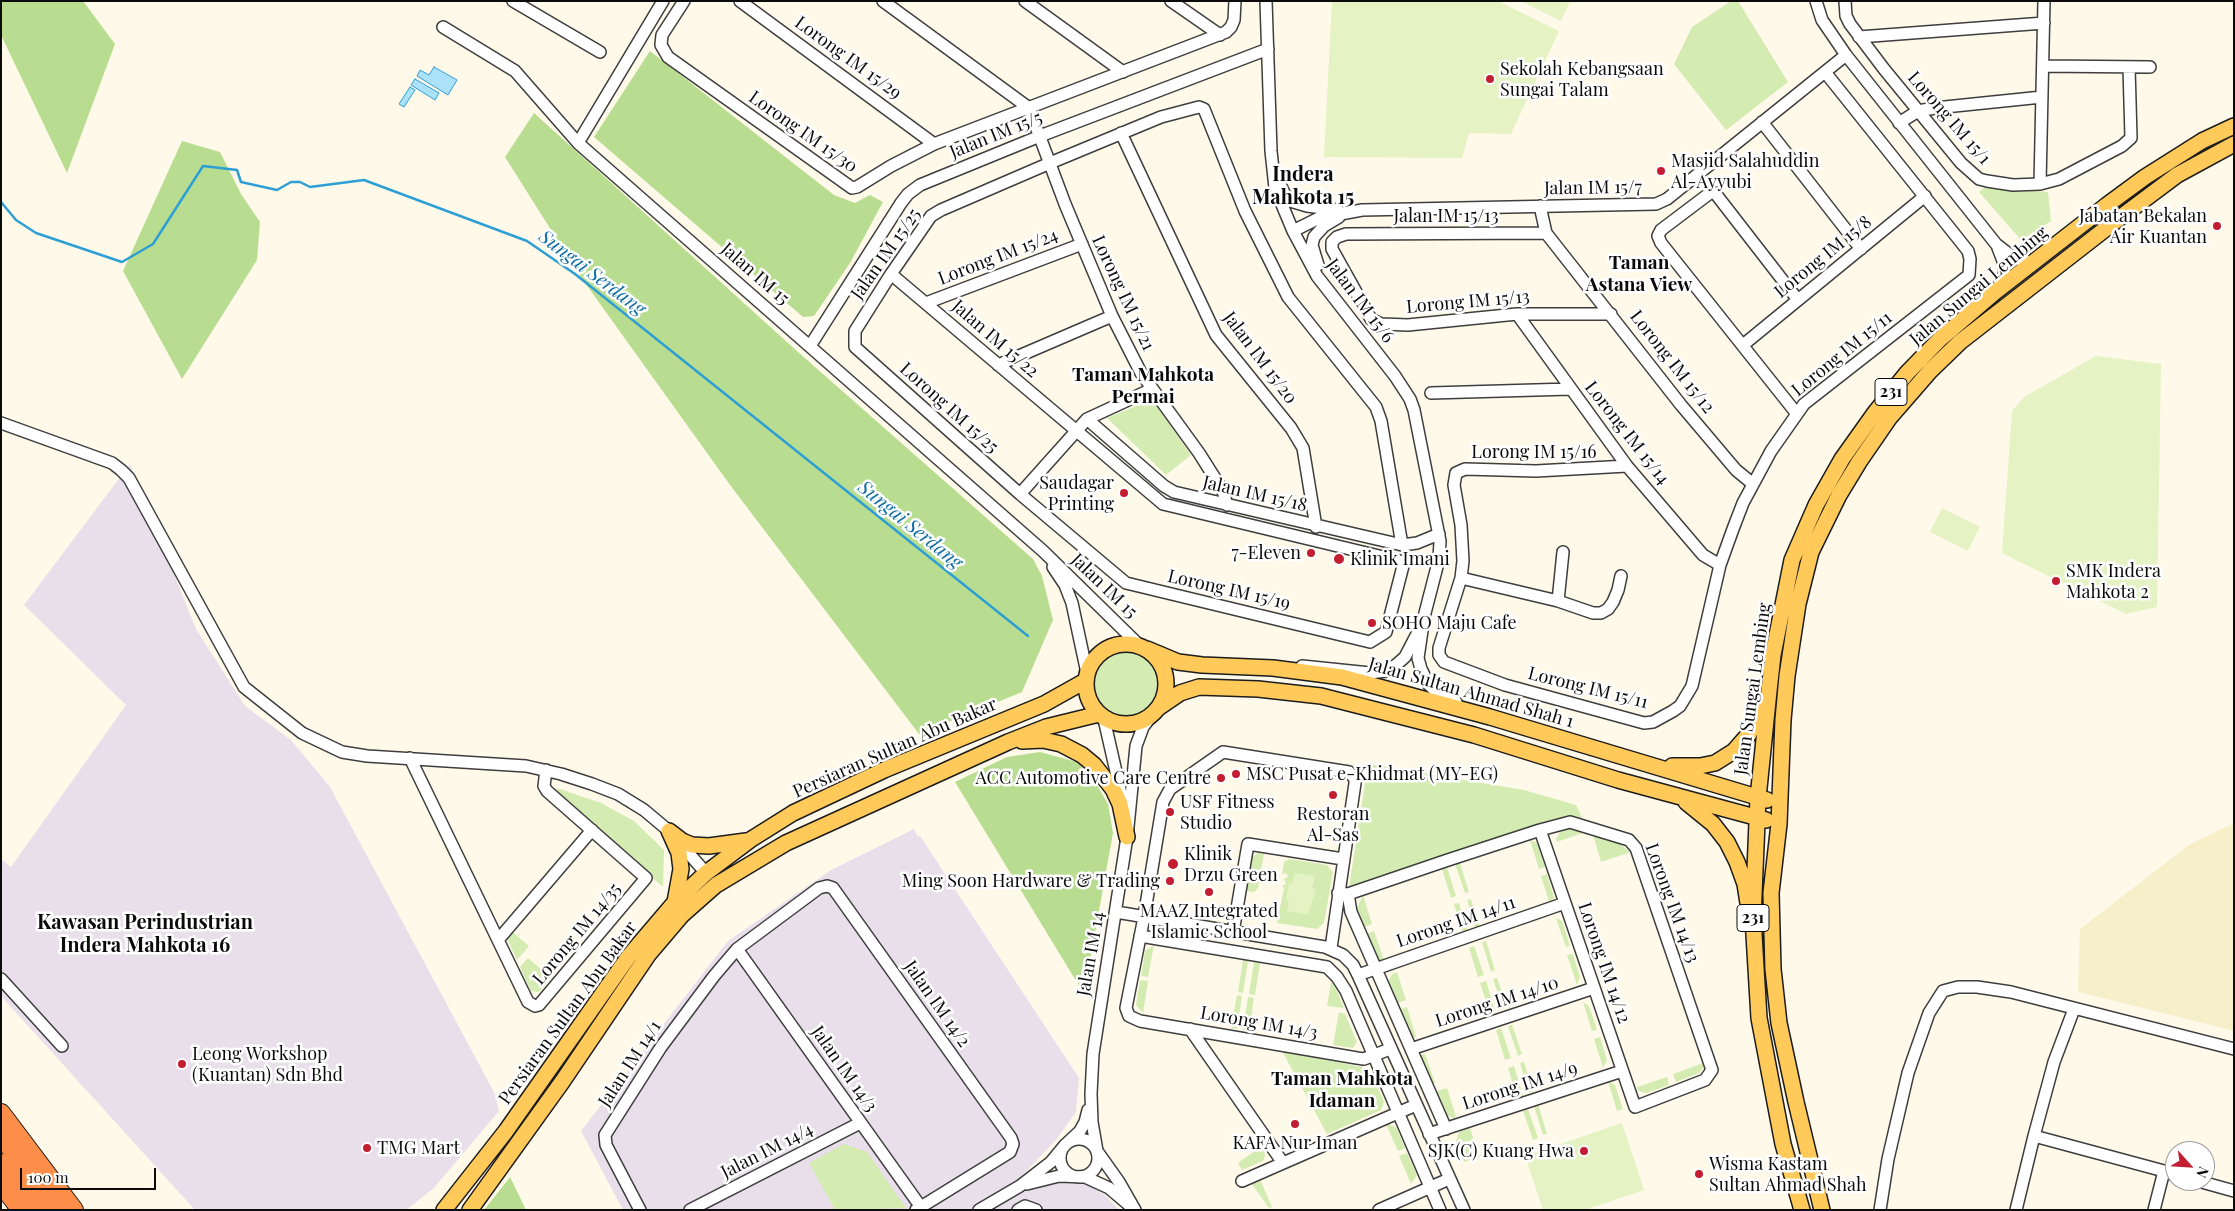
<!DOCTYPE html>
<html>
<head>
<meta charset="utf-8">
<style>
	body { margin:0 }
	#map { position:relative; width:2235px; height:1211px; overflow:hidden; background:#fff9ea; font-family:"Playfair Display",serif }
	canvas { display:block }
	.frame { position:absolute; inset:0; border:2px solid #0b0b0b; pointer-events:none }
	.north { position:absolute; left:2165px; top:1141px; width:50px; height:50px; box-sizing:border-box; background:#fff; border:1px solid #9d9d9d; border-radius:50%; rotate:116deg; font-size:14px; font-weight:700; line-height:20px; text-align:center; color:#0b0b0b }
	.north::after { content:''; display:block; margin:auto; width:18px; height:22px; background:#c21d31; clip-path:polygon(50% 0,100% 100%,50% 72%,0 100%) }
	.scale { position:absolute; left:20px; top:1168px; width:136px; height:22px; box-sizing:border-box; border:2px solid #0b0b0b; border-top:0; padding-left:6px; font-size:15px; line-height:18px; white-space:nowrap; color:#0b0b0b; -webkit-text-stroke:4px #fff; paint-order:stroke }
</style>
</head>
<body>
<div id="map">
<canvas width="2235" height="1211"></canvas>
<div class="frame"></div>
<div class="north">N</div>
<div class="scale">100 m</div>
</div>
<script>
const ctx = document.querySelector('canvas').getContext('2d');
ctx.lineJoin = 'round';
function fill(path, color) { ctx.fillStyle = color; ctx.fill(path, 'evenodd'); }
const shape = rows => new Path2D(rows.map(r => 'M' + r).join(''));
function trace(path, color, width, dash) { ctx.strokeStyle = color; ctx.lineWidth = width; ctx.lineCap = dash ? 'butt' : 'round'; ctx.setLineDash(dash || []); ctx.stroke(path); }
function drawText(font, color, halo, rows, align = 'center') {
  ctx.font = font + ' "Playfair Display",serif'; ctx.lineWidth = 5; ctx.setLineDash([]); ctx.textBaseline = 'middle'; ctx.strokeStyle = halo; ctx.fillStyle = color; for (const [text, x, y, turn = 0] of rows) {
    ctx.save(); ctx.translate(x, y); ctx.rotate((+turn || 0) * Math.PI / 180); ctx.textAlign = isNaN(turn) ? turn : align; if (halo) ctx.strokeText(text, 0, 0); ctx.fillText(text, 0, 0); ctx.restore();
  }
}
fill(shape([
	[130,464,196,629,245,706,291,740,330,787,495,1094,499,1111,434,1188,406,1210,195,1210,1,996,1,859,11,867,126,705,24,605],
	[914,829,918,837,920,836,1079,1078,1076,1112,1056,1140,1017,1181,1020,1186,1024,1192,1058,1183,1086,1184,1105,1195,1119,1210,623,1210,581,1131,728,941,831,870]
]), '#e9dfeb');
fill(shape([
	[2234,823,2234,1031,2078,992,2080,929,2189,845]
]), '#f6efc9');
fill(shape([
	[1731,1,1738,1,1788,82,1726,130,1674,64,1692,27],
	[1985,187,2048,192,2051,221,2021,240,1979,192],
	[1146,402,1156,405,1191,455,1166,475,1107,418],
	'1092 684a33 33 0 1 1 66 0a33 33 0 1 1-66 0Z',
	[1368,764,1524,790,1576,805,1586,826,1570,822,1348,894],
	[547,789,560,789,601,803,634,821,664,850,663,887],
	[1573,828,1585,832,1557,842,1556,839,1560,832],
	[1593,835,1618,843,1631,852,1601,862],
	[1530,840,1537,843,1545,867,1539,869],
	[1258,853,1264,854,1258,888,1254,892,1245,891,1250,859],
	[1289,859,1327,865,1333,872,1324,923,1317,929,1277,923,1284,888,1282,886,1286,884,1284,879,1288,877,1286,873,1282,874,1284,862],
	[1460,863,1469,892,1465,893,1455,864],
	[1447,867,1456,896,1451,898,1442,869],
	[1547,874,1554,898,1550,905,1541,876],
	[1363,895,1372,924,1362,928,1355,913],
	[1471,899,1480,928,1476,930,1467,900],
	[1459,903,1468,932,1463,934,1454,904],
	[1243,906,1257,909,1255,920,1244,918,1241,913],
	[1556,918,1562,921,1570,946,1566,947],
	[509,929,529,946,517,960,505,934],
	[1374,931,1384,960,1380,961,1375,958,1365,934],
	[1486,941,1495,970,1491,972,1482,942],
	[1154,945,1148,977,1141,976,1145,951],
	[1474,946,1484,975,1478,977,1469,948],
	[1573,954,1580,977,1577,985,1567,955],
	[528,958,551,978,539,992,531,991,520,967],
	[1243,960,1248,961,1243,993,1238,992],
	[1254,962,1260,963,1255,995,1249,994],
	[1397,972,1406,1000,1395,1004,1387,984,1392,974],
	[1497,978,1507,1007,1503,1009,1493,979],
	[1140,980,1148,981,1143,1013,1136,1005],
	[1486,981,1495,1011,1490,1013,1480,983],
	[1331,982,1335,987,1344,1008,1327,1006],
	[1237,995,1242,996,1237,1029,1231,1028],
	[1248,997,1254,998,1249,1031,1243,1030],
	[1583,1002,1589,1006,1597,1030,1592,1031],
	[1407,1007,1416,1037,1410,1039,1398,1010],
	[1339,1012,1345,1014,1357,1042,1353,1048,1333,1045],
	[1512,1025,1522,1054,1518,1056,1508,1026],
	[1501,1028,1511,1058,1505,1060,1496,1030],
	[1600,1037,1607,1060,1603,1068,1594,1039],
	[1282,1051,1362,1067,1374,1078,1384,1102,1381,1110,1327,1134],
	[1425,1054,1435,1083,1431,1085,1418,1056],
	[1524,1062,1533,1091,1529,1093,1520,1063],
	[1703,1063,1704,1067,1699,1073,1676,1082,1673,1074],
	[1514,1066,1523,1096,1517,1097,1508,1068],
	[1667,1077,1669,1085,1646,1093,1638,1091,1637,1087],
	[1608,1081,1615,1085,1623,1109,1617,1111],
	[1447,1088,1456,1117,1453,1118,1444,1114,1434,1092],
	[1538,1104,1547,1134,1543,1135,1534,1106],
	[1528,1109,1538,1138,1533,1140,1523,1111],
	[1386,1124,1396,1127,1405,1148,1398,1151],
	[1470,1128,1480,1157,1464,1162,1456,1142,1459,1132],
	[844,1144,867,1152,906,1208,835,1210,809,1163],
	[1263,1145,1265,1156,1263,1161,1242,1170,1238,1163],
	[1407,1153,1417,1175,1411,1184,1399,1156],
	[1260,1179,1272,1207,1269,1208,1251,1183]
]), '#d4ebb2');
fill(shape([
	[1,1,83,1,115,44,67,173,1,35],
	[650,51,834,195,855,203,870,195,883,202,850,263,814,316,803,317,594,137],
	[534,113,798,352,1033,559,1042,576,1053,620,1022,692,919,734,730,485,580,276,505,157],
	[182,141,220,152,241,194,260,222,257,260,182,379,123,271],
	[1040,752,1077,762,1094,780,1108,804,1113,833,1084,994,955,782,1007,757],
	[510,1177,526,1210,484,1210]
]), '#b9dd90');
fill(shape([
	[1332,1,1502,1,1502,3,1559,31,1511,134,1469,133,1462,158,1324,157],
	[1521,1,1570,1,1561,21],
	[2096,356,2161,364,2157,607,2126,614,2002,553,2012,411,2024,397],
	[1942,508,1980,527,1968,551,1930,532],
	[1295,873,1315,876,1312,888,1316,889,1308,915,1287,911,1289,901,1286,900,1289,883,1292,884],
	[1622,1123,1644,1190,1585,1210,1543,1210,1525,1156]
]), '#e5f2c4');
const water = shape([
	[434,67,457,80,448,95,417,76,420,70,429,75,434,67],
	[415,79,439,93,435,100,411,85,415,79],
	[410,87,415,90,404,107,399,104,410,87]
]);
fill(water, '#abe2f9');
trace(water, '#2e9fd4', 1);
trace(shape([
	[1,202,16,220,36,233,122,262,153,244,203,166,237,170,241,182,277,190,291,182,300,182,310,187,364,180,527,241,575,274,1028,636]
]), '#2e9fd4', 2.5);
const minor = shape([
	[513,1,600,52],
	[684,1,662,35,661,45,668,57,852,188,857,187,891,166,934,144,1226,32,1231,27,1234,20,1235,1],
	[740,1,934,144],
	[883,1,1029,108],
	[1025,1,1123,72],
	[1171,1,1220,35],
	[1266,1,1271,151,1275,188,1293,231,1317,276,1395,376,1410,399,1414,410,1440,541,1439,559,1424,617,1418,658,1421,669,1429,685,1440,695,1456,702],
	[1816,1,1822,20,1846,55,1996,244,2014,258,2028,262,2036,260],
	[1845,1,1846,16,1850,24,1884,69,1961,163,1979,179,1987,181,2013,185,2040,184,2059,179,2122,146,2131,138,2129,67],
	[443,27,515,71,578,143,1043,551,1140,646],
	[1859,37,2044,23],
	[2043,66,2150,67],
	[1029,108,1065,204,1112,316,1141,373,1199,453,1223,491,1227,505],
	[1762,122,1861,249],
	[1899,123,1918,111,1935,108,2042,97],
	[1121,133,1216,335,1291,428,1303,448,1316,527],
	[578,143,663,1],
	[1280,184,1284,193,1290,201,1307,206,1338,210],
	[2040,184,2044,1],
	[1540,206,1546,233,1681,405,1736,470,1753,484],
	[1293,231,1319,218,1362,210,1656,204,1667,199,1846,55],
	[1546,233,1346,234,1337,237,1332,242,1332,249,1371,319,1381,324,1408,325,1517,314,1611,314],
	[1318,265,1312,245,1314,237,1324,226,1339,217],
	[891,274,1163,504,1404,562,1386,632,1370,642,1126,583,1020,494,855,347,855,331,891,274,931,216,941,210,1050,163,1161,117,1199,107,1204,109,1245,211,1288,297,1376,407,1381,421,1402,545],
	[1997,288,2003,279,2005,266,1998,248],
	[926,303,1082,244],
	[1517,314,1627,466,1703,555,1720,565],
	[1743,345,1925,196],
	[810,346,901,203,908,194,920,185,1040,136,1268,49],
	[998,365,1112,316],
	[1431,393,1570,389],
	[1797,414,1661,243,1658,236,1661,230,1710,193,1715,193,1798,300],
	[1087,419,1164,486,1174,492,1402,545,1417,543,1439,534],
	[1,423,112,463,121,470,129,478,244,687,302,733,342,752,367,756,526,766,561,774,592,784,618,794,644,810,669,831,706,873],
	[1627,466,1536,471,1465,469,1456,473,1454,485,1461,525,1463,561,1461,578,1439,648,1439,655,1444,662,1505,685,1644,723,1653,722,1673,711,1680,706,1692,686,1720,565,1733,529,1743,503,1771,451,1804,404,1969,275,1970,259,1968,251,1825,72],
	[1020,494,1087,419,1152,389],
	[1053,567,1065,585,1072,603,1087,673],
	[1461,578,1558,601,1593,613,1601,613,1608,609,1613,602,1618,590,1621,576],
	[1558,601,1563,552],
	[1302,666,1370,673,1386,671,1396,665,1405,657,1418,632],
	[1104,719,1122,798],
	[410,758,528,1002,535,1006,539,1005,646,878,547,791,544,786,546,770],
	[1338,893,1348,894,1448,860,1540,830,1570,822,1629,840,1636,848,1712,1070,1705,1080,1635,1107,1540,830],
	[1348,894,1351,912,1446,1129],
	[1116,912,1325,947,1343,955,1353,965,1358,975,1464,1210],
	[1233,932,1248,844,1343,859],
	[1140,936,1327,967,1337,977,1346,991,1440,1210],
	[498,940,592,830],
	[1331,948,1355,783,1355,779,1349,772,1223,752,1170,789,1163,802,1144,917,1126,1008,1129,1016,1140,1021,1357,1058,1364,1059,1390,1049],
	[737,949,923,1210],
	[1358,975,1565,903],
	[1,979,62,1046],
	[1190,1029,1283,1163],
	[1411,1049,1594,988],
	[1429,1134,1622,1071],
	[2034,1136,2054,1062,2074,1009],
	'1060 1158a19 19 0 1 1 38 0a19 19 0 1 1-38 0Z',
	[1242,1181,1416,1105],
	[2198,1181,2234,1191],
	[1027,1184,1059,1176,1085,1177,1109,1188,1129,1205],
	[640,1210,606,1145,605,1135,661,1047,714,976,737,949,819,888,827,886,833,888,1011,1138,1013,1144,1010,1152,916,1210],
	[690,1210,860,1123],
	[979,1210,1020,1186,1051,1162,1065,1145,1080,1131,1085,1122,1088,1110],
	[1018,1210,1025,1206,1036,1210],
	[1135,1210,1119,1182,1097,1151,1092,1122,1091,1094,1093,1054,1127,837,1136,746,1143,727,1153,714],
	[1379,1210,1449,1179],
	[1880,1210,1888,1159,1908,1073,1929,1013,1943,991,1958,987,1977,987,2011,992,2234,1049],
	[2016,1210,2034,1136,2164,1171],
	[2154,1210,2164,1171,2175,1175]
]);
const major = shape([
	'1086 684a40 40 0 1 1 80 0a40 40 0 1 1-80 0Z',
	[1147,649,1178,662,1202,665,1273,668,1342,677,1490,717,1767,800],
	[1158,708,1180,693,1199,687,1258,689,1321,696,1474,735,1618,780,1766,820],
	[1022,741,1043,740,1061,744,1082,755,1094,765,1113,789,1120,804,1127,837],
	[1672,766,1700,766,1715,763,1734,751,1749,734,1764,701],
	[1686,802,1713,824,1727,842,1737,862,1745,884,1748,903],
	[669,831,682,841,692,845,709,846,746,841],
	[670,833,679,853,681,869,675,902],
	[444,1210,506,1131,629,956,675,902,706,873,750,840,793,813,884,770,1044,704,1085,681],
	[470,1210,562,1082,648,955,682,915,716,885,786,843,1008,742,1046,727,1099,714],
	[1802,1210,1783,1144,1759,1018,1753,918,1758,798,1769,691,1773,655,1792,560,1816,505,1842,459,1874,414,1907,373,1940,339,1995,292,2107,205,2145,177,2202,141,2234,126],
	[1822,1210,1796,1102,1779,1023,1773,969,1771,893,1779,824,1783,720,1787,676,1798,604,1811,552,1839,495,1859,462,1890,417,1930,371,1960,342,2113,223,2177,175,2234,144]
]);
const highway = shape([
	[1,1113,74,1210],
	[1,1136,58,1210],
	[1,1163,38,1210],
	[1,1184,21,1210]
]);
trace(minor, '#3e3e3e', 14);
trace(major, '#1c1c1c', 18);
trace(highway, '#1c1c1c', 20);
trace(minor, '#fff', 11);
trace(major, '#ffca5a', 15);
trace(highway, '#fd8e4a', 18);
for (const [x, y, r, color] of [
	[1490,79,5,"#c21d31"],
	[1661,171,5,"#c21d31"],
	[2217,226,5,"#c21d31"],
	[1124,493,5,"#c21d31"],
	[1311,553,5,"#c21d31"],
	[1339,559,6,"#c21d31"],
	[2056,581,5,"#c21d31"],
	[1372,623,5,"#c21d31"],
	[1236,774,5,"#c21d31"],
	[1221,778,5,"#c21d31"],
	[1333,795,5,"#c21d31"],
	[1170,812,5,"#c21d31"],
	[1173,864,6,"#c21d31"],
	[1170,881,5,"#c21d31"],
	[1209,892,5,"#c21d31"],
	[182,1064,5,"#c21d31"],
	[1295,1124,5,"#c21d31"],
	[367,1148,5,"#c21d31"],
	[1584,1151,5,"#c21d31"],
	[1699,1174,5,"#c21d31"]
]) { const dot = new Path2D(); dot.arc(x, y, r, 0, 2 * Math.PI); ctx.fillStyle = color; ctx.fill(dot); trace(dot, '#fff', 2); }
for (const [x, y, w] of [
	[1891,392,32],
	[1753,918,32]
]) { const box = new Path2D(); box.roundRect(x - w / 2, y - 13.5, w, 27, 4); ctx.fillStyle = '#fff'; ctx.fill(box); trace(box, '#0b0b0b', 1); }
drawText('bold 16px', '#0b0b0b', null, [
	["231",1891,392],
	["231",1753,918]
]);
drawText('18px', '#0b0b0b', '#fff', [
	["Lorong IM 15/29",848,58,36],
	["Lorong IM 15/1",1949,118,49],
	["Lorong IM 15/30",803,132,35],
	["Jalan IM 15/5",996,135,-22],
	["Jalan IM 15/7",1593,188,-1],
	["Jalan IM 15/13",1446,216],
	["Jalan IM 15/25",886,254,-55],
	["Lorong IM 15/24",998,257,-21],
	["Lorong IM 15/8",1823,257,-39],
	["Jalan IM 15",755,274,41],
	["Jalan Sungai Lembing",1979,286,-40],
	["Lorong IM 15/21",1123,293,65],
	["Jalan IM 15/6",1360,301,53],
	["Lorong IM 15/13",1468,302,-5],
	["Jalan IM 15/22",995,339,41],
	["Lorong IM 15/11",1842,354,-39],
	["Jalan IM 15/20",1260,358,53],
	["Lorong IM 15/12",1672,362,52],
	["Lorong IM 15/25",949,408,42],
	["Lorong IM 15/14",1627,433,52],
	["Lorong IM 15/16",1534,452],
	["Jalan IM 15/18",1255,494,13],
	["Jalan IM 15",1104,586,44],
	["Lorong IM 15/19",1229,590,13],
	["Lorong IM 15/11",1588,688,14],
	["Jalan Sungai Lembing",1753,689,-82],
	["Jalan Sultan Ahmad Shah 1",1471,693,16],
	["Persiaran Sultan Abu Bakar",895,748,-24],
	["Lorong IM 14/13",1672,903,70],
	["Lorong IM 14/11",1456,922,-19],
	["Lorong IM 14/35",577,934,-50],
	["Jalan IM 14",1091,954,-80],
	["Lorong IM 14/12",1604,963,71],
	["Lorong IM 14/10",1497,1002,-18],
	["Jalan IM 14/2",937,1004,55],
	["Persiaran Sultan Abu Bakar",568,1013,-54],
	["Lorong IM 14/3",1259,1023,10],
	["Jalan IM 14/1",630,1064,-57],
	["Jalan IM 14/3",844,1069,55],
	["Lorong IM 14/9",1520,1086,-18],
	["Jalan IM 14/4",767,1151,-27]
]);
drawText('18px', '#0b0b0b', '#fff', [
	["Sekolah Kebangsaan",1500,69],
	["Sungai Talam",1500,90],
	["Masjid Salahuddin",1671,161],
	["Al-Ayyubi",1671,182],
	["Jabatan Bekalan",2207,216,"right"],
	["Air Kuantan",2207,237,"right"],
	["Saudagar",1114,483,"right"],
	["Printing",1114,504,"right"],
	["7-Eleven",1301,553,"right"],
	["Klinik Imani",1350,559],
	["SMK Indera",2066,571],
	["Mahkota 2",2066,592],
	["SOHO Maju Cafe",1382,623],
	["MSC Pusat e-Khidmat (MY-EG)",1246,774],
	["ACC Automotive Care Centre",1211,778,"right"],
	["USF Fitness",1180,802],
	["Studio",1180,823],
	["Restoran",1333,814,"center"],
	["Al-Sas",1333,835,"center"],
	["Klinik",1184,854],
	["Drzu Green",1184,875],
	["Ming Soon Hardware & Trading",1160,881,"right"],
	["MAAZ Integrated",1209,911,"center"],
	["Islamic School",1209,932,"center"],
	["Leong Workshop",192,1054],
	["(Kuantan) Sdn Bhd",192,1075],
	["KAFA Nur Iman",1295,1143,"center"],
	["TMG Mart",377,1148],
	["SJK(C) Kuang Hwa",1574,1151,"right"],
	["Wisma Kastam",1709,1164],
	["Sultan Ahmad Shah",1709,1185]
], 'left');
drawText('bold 19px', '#0b0b0b', '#fff', [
	["Taman",1639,263],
	["Astana View",1639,285],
	["Taman Mahkota",1143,375],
	["Permai",1143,397],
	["Taman Mahkota",1342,1079],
	["Idaman",1342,1101]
]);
drawText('italic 19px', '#0f6ea3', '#fff', [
	["Sungai Serdang",592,273,37],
	["Sungai Serdang",910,525,39]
]);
drawText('bold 20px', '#0b0b0b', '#fff', [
	["Indera",1303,175],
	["Mahkota 15",1303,198],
	["Kawasan Perindustrian",145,923],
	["Indera Mahkota 16",145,946]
]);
</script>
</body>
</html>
